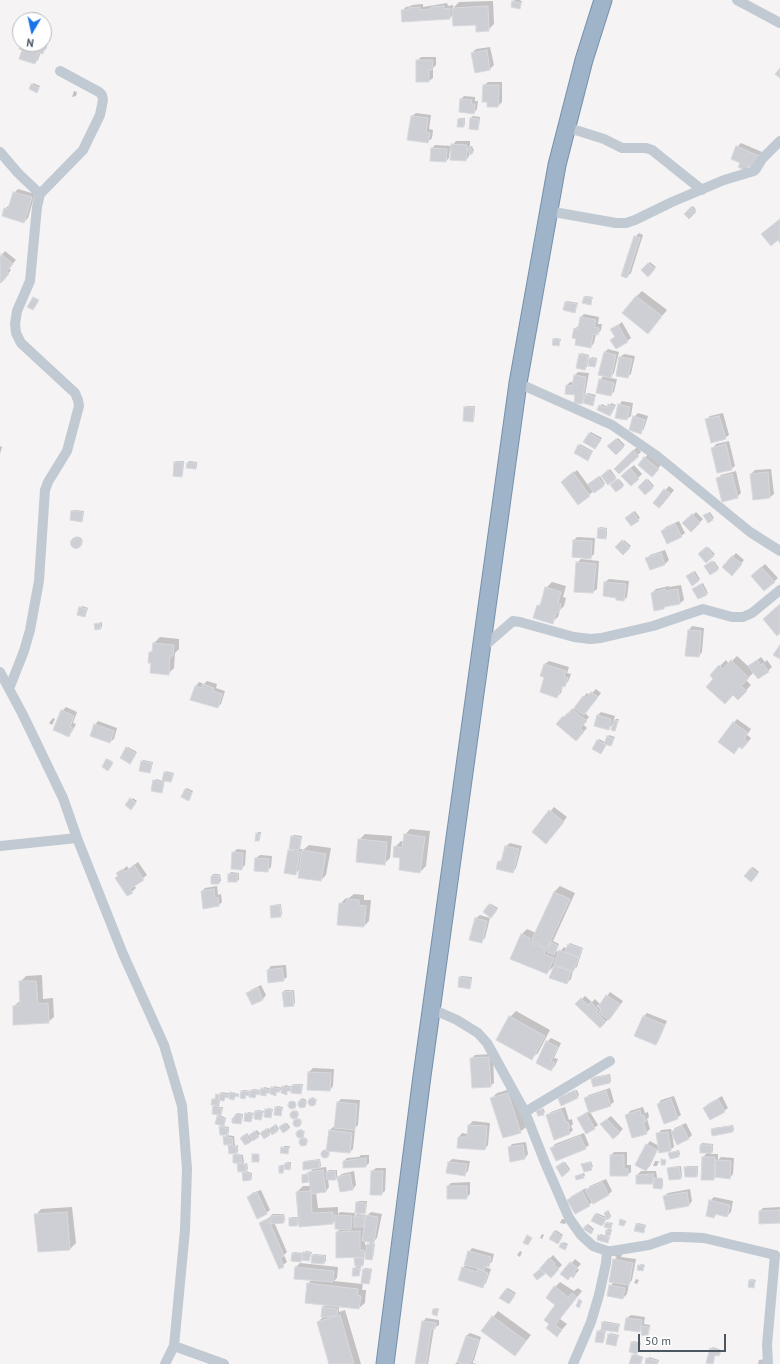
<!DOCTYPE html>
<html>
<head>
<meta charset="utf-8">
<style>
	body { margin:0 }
	#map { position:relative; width:780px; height:1364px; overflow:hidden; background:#f5f3f3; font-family:"PT Sans",sans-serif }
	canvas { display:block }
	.north { position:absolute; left:12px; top:12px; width:40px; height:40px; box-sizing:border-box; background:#fff; border:1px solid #b7bbc0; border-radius:50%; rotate:189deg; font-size:11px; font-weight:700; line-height:16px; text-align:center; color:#4a5661 }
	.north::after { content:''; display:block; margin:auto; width:14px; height:18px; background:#1a73e8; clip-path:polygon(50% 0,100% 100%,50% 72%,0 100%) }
	.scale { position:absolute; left:638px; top:1334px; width:88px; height:18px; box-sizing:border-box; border:2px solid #4a5661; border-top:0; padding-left:5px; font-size:12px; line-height:14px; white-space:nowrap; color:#4a5661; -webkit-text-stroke:3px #fff; paint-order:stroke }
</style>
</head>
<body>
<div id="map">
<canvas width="780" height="1364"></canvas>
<div class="north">N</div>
<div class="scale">50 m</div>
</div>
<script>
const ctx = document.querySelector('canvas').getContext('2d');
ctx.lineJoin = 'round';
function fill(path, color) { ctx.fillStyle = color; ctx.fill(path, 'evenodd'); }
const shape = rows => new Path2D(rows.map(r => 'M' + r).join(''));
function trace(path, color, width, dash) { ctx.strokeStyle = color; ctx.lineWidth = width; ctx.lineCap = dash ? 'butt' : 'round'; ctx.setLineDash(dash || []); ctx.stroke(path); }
fill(shape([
	[515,0,521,0,520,1,522,1,520,8,513,1],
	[493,1,494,24,488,30,454,14,450,18,403,10,406,7,411,6,412,5,423,4,423,7,447,3,448,6,453,5,453,8,459,2],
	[44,37,49,39,46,49,42,53,41,52,38,60,35,63,23,50,22,44,44,44],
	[490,47,494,65,490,69,475,72,472,53,476,49],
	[421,57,436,57,436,65,433,68,433,78,429,81,417,61],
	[488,82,502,82,502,102,498,106,484,85],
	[33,83,40,86,37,92,30,89],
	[74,91,77,92,76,96,72,97],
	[464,96,475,97,475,101,478,101,477,109,474,113,461,99],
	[416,113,431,115,429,129,433,130,432,138,428,142,412,116],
	[473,116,480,117,479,127,477,129,470,128,471,118],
	[460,118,465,118,465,124,463,126,459,119],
	[456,141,470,141,470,147,472,146,474,151,469,154,469,156,466,160,450,148,449,158,446,161,432,148,435,145,452,146],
	[741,143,762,152,746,169,742,163,737,147],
	[18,189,35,194,28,218,24,222,5,209,9,205,10,206,14,193],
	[693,206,696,210,689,218,685,214],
	[639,233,643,235,631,273,627,277,635,237],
	[5,251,16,260,9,268,11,270,1,282,0,281,0,257],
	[650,262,656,267,648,275,643,270],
	[642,291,667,310,653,327,636,297],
	[586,296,593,297,590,304,584,297],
	[567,301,578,303,575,312,566,302],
	[584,314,599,317,598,324,602,324,601,330,598,334,596,334,594,343,591,347,577,338,575,329,579,325,580,318],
	[622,322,631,338,627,341,611,340,615,336,612,330],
	[555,338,561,339,559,345,554,340],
	[608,349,619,352,614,373,610,378,617,379,614,392,610,395,600,380,604,375,604,353],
	[581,353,589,355,587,367,585,368,580,355],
	[624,354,635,356,631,374,627,377,620,357],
	[592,357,597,358,596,365,594,366,590,359],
	[578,372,589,373,585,395,588,393,596,395,592,405,585,399,581,403,576,395,567,385,570,382,574,382,575,375],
	[622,401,633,403,631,416,627,419,616,417,619,405],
	[611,403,616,405,610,415,600,406,602,404,608,407],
	[467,406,475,406,474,420,473,421,465,407],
	[638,413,648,416,644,429,640,432,634,417],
	[723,413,729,435,725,438,706,420,710,416],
	[591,432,602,438,595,448,589,434],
	[618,438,625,445,616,454,609,446],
	[729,441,735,466,731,469,713,448,716,444],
	[580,444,593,451,589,458,579,446],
	[0,446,2,447,0,454],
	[637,447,641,452,619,473,615,469],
	[648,454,661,465,655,472,639,465],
	[177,461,184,461,183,474,181,476,175,462],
	[189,461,197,462,197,467,196,468,188,463],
	[634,465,642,474,631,485,626,472],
	[610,469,616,477,608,484,602,476],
	[771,469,774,494,770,497,754,499,751,474,755,470],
	[577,470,588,485,600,476,605,484,594,491,578,503,562,482],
	[736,471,741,493,737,497,718,478,721,475],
	[619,479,624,485,617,491,612,485],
	[648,479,654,486,645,494,639,487],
	[669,486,674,490,663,504,654,503],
	[74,510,84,511,83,519,82,521,72,511],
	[635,511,640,518,631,525,628,516],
	[696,512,703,519,691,531,684,523],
	[710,512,714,518,712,519,706,514],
	[679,521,685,533,681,536,662,531,666,527],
	[600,527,607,528,607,536,605,538,599,529],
	'71.5 542a5.5 5.5 0 1 1 11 0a5.5 5.5 0 1 1-11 0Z',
	[577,537,595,538,594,554,590,558,574,540],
	[624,540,631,546,623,554,617,547],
	[708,547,715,554,706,562,699,554],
	[665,550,669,560,665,564,650,569,647,559,650,555],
	[736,553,744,560,735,571,723,567],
	[581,559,599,561,597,589,593,592,577,563],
	[714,561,719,568,717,570,707,565],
	[765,564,778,578,764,590,752,576],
	[695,571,700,579,698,581,688,575],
	[609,579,629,581,627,597,624,600,617,597,605,582],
	[552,582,566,586,563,597,566,598,564,606,560,610,558,617,552,622,538,606,543,601,546,588],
	[703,583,708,593,706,594,695,587],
	[681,585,684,600,680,603,667,605,664,608,652,593,656,589,669,586,669,587],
	[82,606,88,608,85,616,80,608],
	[102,622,102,627,96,629,95,625],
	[692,626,704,628,702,652,699,656,689,630],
	[160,637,179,639,179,649,175,653,174,668,168,674,152,662,150,653,154,649,154,643],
	[737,656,749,667,761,657,765,662,767,660,772,667,768,671,754,672,746,680,751,685,738,699,711,675,726,660,729,664],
	[549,661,569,667,567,673,571,674,568,682,563,685,561,693,557,697,546,677,542,676,545,664],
	[207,681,217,684,216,688,225,691,221,704,217,707,192,699,196,686,199,682,204,684],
	[596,689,601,693,585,713,589,717,583,724,587,728,576,740,564,717,567,713,569,714,587,693,590,695],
	[66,707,77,712,73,723,76,724,72,732,69,735,62,711],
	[601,712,615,716,613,722,616,719,619,719,615,730,614,723,608,729,597,716],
	[53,718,55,719,52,725,49,723],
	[737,719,751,729,747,735,751,738,746,745,739,746,719,741],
	[98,721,117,728,114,739,110,742,95,725],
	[609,735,615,737,612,744,611,745,606,744,602,751,598,741,599,739,605,742],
	[128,747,137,752,131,761,127,748],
	[108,759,113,762,110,768,107,760],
	[143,760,153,762,151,770,150,772,142,762],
	[166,771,174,773,172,780,171,781,165,780,161,792,154,781,156,779,163,781,165,773],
	[187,788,193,791,190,798,185,790],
	[133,798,137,801,131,808,127,805],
	[554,807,567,817,550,839,533,832],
	[410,829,430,831,426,866,420,872,402,857,395,847,401,841,404,842,405,835],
	[258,832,261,832,260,839,259,840,257,834],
	[365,834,392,836,390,858,384,864,359,840],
	[294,835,302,836,300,849,303,849,302,851,309,845,331,848,326,875,321,880,300,869,295,874,289,851,292,848,292,836],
	[510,843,522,846,516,868,513,872,499,862,503,858,506,846],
	[237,849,246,850,245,865,241,869,233,853],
	[260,855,272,856,271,867,267,871,256,858],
	[138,862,147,875,134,885,136,888,128,895,118,874,127,866,129,869],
	[753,867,759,872,751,880,745,876],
	[231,872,239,873,239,880,237,881,229,881,229,874],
	[213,874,220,874,221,881,219,883,212,883,212,876],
	[217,886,218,895,221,894,222,902,219,905,202,891,205,888],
	[560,886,575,893,553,941,559,944,556,951,560,952,564,947,567,949,570,943,583,948,577,967,573,970,571,979,567,983,551,978,555,965,547,973,521,935,527,929,536,933,554,892],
	[354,894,364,895,364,900,371,900,369,921,364,926,340,904,346,898,349,898],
	[281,904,282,914,280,916,271,906,273,905],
	[491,904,498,908,493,915,490,905],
	[480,915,490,918,485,938,481,942,476,918],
	[286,965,287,977,283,980,269,982,268,970,271,966],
	[42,975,43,999,53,998,54,1017,48,1022,14,1006,21,1000,20,982,26,976],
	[461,976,472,977,471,986,469,988,460,978],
	[261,985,266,995,263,999,252,1004,247,993,251,990],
	[285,990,294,990,295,1003,293,1005,283,992],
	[610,992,623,1001,613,1015,600,1027,577,1004,585,996,592,1002,595,999,601,1005],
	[598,1005,603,1009,601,1010,597,1006],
	[516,1011,550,1030,538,1053,532,1058,510,1017],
	[647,1013,667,1021,659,1040,656,1044,644,1016],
	[551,1038,561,1043,554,1058,558,1059,555,1066,551,1070,547,1042],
	[493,1054,494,1083,490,1086,472,1058,475,1055],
	[313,1068,334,1069,333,1086,330,1090,309,1072],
	[610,1074,611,1081,610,1082,592,1079,594,1077],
	[294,1084,303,1084,302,1091,301,1093,293,1088,290,1090,288,1090,286,1093,283,1088,279,1091,277,1091,276,1094,267,1092,265,1095,262,1091,259,1094,257,1093,255,1097,247,1094,245,1098,242,1091,243,1090,252,1091,253,1089,262,1090,264,1087,272,1089,274,1086,283,1088,285,1085,293,1087],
	[514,1088,526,1127,520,1132,492,1098,497,1093],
	[610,1088,614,1102,610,1105,590,1112,598,1125,594,1128,578,1119,589,1111,585,1098,589,1095],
	[577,1090,579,1095,578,1097,562,1104,560,1097],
	[222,1092,239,1095,236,1096,234,1099,226,1097,224,1100,220,1099,219,1107,223,1107,222,1112,220,1115,226,1118,225,1123,222,1126,229,1127,229,1132,226,1135,234,1136,235,1146,238,1145,238,1151,236,1154,243,1155,244,1164,247,1163,248,1169,245,1171,252,1173,252,1178,251,1179,243,1173,246,1170,234,1155,236,1152,230,1153,229,1143,225,1137,227,1134,220,1127,223,1124,217,1116,220,1114,213,1113,215,1104,213,1099,216,1098,216,1096,224,1097,225,1095,218,1094,221,1094],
	[674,1096,681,1115,677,1118,658,1104,661,1100],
	[722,1096,728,1108,724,1111,704,1108,708,1104],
	[313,1097,317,1100,313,1105,309,1102],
	'299.5 1102a3.5 3.5 0 1 1 7 0a3.5 3.5 0 1 1-7 0Z',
	[341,1099,360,1100,358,1125,354,1129,355,1129,353,1149,350,1152,330,1130,333,1127,335,1127,338,1102],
	[296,1102,296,1105,291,1108,289,1104],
	[278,1106,283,1107,281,1115,276,1107],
	[565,1107,569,1120,572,1119,573,1124,571,1126,573,1130,569,1134,547,1116,551,1112],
	[643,1107,645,1113,648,1112,649,1117,647,1119,650,1129,646,1133,627,1115,630,1111],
	[268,1108,273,1109,271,1117,265,1116],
	[543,1108,545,1112,543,1114,537,1111],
	[258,1110,264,1111,261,1119,256,1111],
	'291.5 1114a3.5 3.5 0 1 1 7 0a3.5 3.5 0 1 1-7 0Z',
	[248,1112,254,1113,251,1121,245,1120],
	[237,1113,243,1114,242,1121,241,1123,233,1119],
	[611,1116,623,1129,614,1138,601,1124],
	'294.5 1122a3.5 3.5 0 1 1 7 0a3.5 3.5 0 1 1-7 0Z',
	[473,1121,490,1123,488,1145,485,1149,459,1137,462,1133,468,1134,469,1125],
	[287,1123,290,1127,289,1129,281,1127,278,1130,273,1133,272,1132,269,1134,261,1133,258,1136,250,1142,243,1136,247,1133,249,1136,257,1130,260,1134,262,1132,268,1128,269,1130,276,1124,279,1129,282,1126],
	[686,1123,692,1135,689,1138,672,1133,674,1147,670,1150,659,1147,650,1166,646,1170,647,1145,650,1141,659,1146,658,1134,661,1130,671,1129,672,1132,675,1128],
	[733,1125,734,1130,733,1131,712,1129,714,1128],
	[301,1129,305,1132,301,1137,297,1134],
	[584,1133,589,1145,585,1148,552,1148,555,1144],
	'300.5 1141a3.5 3.5 0 1 1 7 0a3.5 3.5 0 1 1-7 0Z',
	[526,1142,528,1154,525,1158,509,1148,512,1144],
	[702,1143,713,1144,713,1151,710,1154,718,1154,718,1160,721,1157,734,1158,733,1174,730,1178,716,1177,713,1179,703,1157,708,1152,701,1152,701,1145],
	[284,1146,290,1146,287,1153,282,1152],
	'322.5 1153a3.5 3.5 0 1 1 7 0a3.5 3.5 0 1 1-7 0Z',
	[679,1150,680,1154,679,1156,669,1153],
	[614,1152,627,1152,627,1165,631,1165,631,1172,627,1175,611,1155],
	[361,1155,369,1155,369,1163,366,1166,344,1161,347,1158,359,1157],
	[320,1159,321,1166,318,1168,326,1167,327,1172,329,1170,337,1170,337,1177,336,1179,328,1179,329,1187,326,1191,316,1192,318,1208,338,1207,338,1214,340,1212,355,1213,355,1216,357,1214,365,1215,365,1221,366,1221,367,1216,371,1212,382,1214,377,1238,372,1243,375,1244,373,1258,371,1259,367,1254,364,1256,364,1264,361,1265,360,1274,359,1275,354,1269,356,1267,355,1259,358,1257,337,1257,337,1232,340,1229,336,1220,333,1223,299,1222,297,1225,290,1219,292,1217,299,1217,297,1192,303,1186,311,1186,310,1179,308,1181,303,1175,304,1174,309,1173,314,1168,304,1162,305,1161],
	[365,1240,372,1241,368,1245,365,1245],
	[452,1159,470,1161,468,1171,465,1174,449,1162],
	[591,1161,593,1167,585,1171,583,1165],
	[655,1161,659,1161,657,1166,653,1166],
	[287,1162,291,1162,291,1167,290,1169,285,1168,283,1172,280,1166,281,1165,286,1165],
	[565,1162,570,1169,569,1171,558,1166],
	[681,1166,682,1177,681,1178,668,1169,670,1167],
	[687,1166,698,1166,698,1174,697,1176,685,1168],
	[376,1168,386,1168,385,1191,381,1194,372,1171],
	[354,1171,356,1185,353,1189,341,1191,338,1177,342,1174],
	[641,1171,656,1171,657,1177,663,1177,657,1177,657,1179,663,1179,663,1186,661,1188,655,1181,653,1183,637,1183,637,1175],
	[584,1173,585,1176,583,1177,576,1176],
	[606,1179,612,1191,608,1195,593,1202,576,1213,568,1200,572,1196,586,1188,587,1190,590,1186],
	[470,1182,470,1194,466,1198,448,1186,451,1183],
	[690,1189,692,1201,689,1205,664,1196,668,1193],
	[261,1190,270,1210,266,1213,248,1197,252,1193],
	[714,1197,733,1201,731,1212,727,1216,717,1214,714,1217,710,1201],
	[359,1201,367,1201,366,1211,365,1213,357,1202],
	[72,1207,76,1243,70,1249,39,1251,36,1215,41,1209],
	[780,1207,780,1222,760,1211,763,1208],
	[608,1210,611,1216,610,1218,605,1213],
	[597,1213,606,1217,602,1225,596,1214],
	[272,1214,284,1214,285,1220,283,1222,274,1222,287,1252,284,1255,287,1262,279,1268,260,1223,264,1220,271,1217],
	[562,1219,567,1220,565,1224,560,1223],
	[607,1222,613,1223,611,1227,606,1223],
	[638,1223,646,1225,644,1232,636,1225],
	[588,1224,594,1229,592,1232,586,1226],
	[608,1229,612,1230,610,1235,606,1231],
	[556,1230,563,1235,559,1241,554,1232],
	[542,1234,544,1235,542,1239,540,1238],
	[600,1234,610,1237,609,1240,607,1242,599,1236],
	[563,1242,568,1244,565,1249,560,1247],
	[472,1248,494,1254,492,1262,485,1267,491,1269,486,1283,482,1287,463,1268,466,1264,469,1252],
	[306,1251,312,1252,309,1260,302,1259,300,1261,293,1253,294,1252,303,1253,303,1254],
	[520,1251,522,1252,520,1257,517,1255],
	[623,1252,621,1257,636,1259,632,1280,629,1284,627,1294,623,1298,610,1286,614,1282,614,1260,617,1257,614,1256,614,1253],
	[314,1254,326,1255,326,1261,324,1263,313,1256],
	[553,1255,562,1265,551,1276,546,1272,544,1274,534,1275],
	[575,1259,581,1264,577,1268,579,1270,573,1277,571,1275,562,1274],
	[300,1263,338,1267,337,1278,334,1281,362,1284,364,1269,366,1268,372,1269,370,1281,369,1283,363,1282,362,1290,366,1290,365,1303,359,1308,339,1306,339,1312,345,1310,361,1364,330,1364,318,1322,324,1316,323,1307,326,1304,308,1284,312,1279,296,1267],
	[641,1264,645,1265,643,1270,639,1266],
	[636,1279,639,1280,637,1284,634,1283],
	[751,1279,756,1280,753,1287,749,1286],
	[560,1282,574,1291,578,1288,582,1291,560,1319,567,1324,557,1335,551,1324,557,1305,555,1287],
	[508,1288,516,1293,511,1301,506,1289],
	[436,1308,439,1309,437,1314,434,1309],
	[498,1311,531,1335,515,1355,482,1331],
	[631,1315,645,1317,644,1324,650,1325,649,1333,647,1335,643,1328,640,1331,627,1318],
	[426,1318,439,1320,439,1325,434,1328,428,1364,416,1364,423,1322],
	[604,1321,620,1324,618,1331,606,1329,604,1341,603,1342,598,1331,600,1330,602,1330,603,1323],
	[470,1333,481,1337,474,1360,484,1364,473,1360,473,1363,477,1364,455,1364,458,1361,466,1336],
	[610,1333,619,1335,616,1345,609,1335],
	[633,1341,641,1343,637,1353,632,1343],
	[713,1347,721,1350,719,1355,716,1354,712,1364,711,1349],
	[634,1354,643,1357,641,1364,631,1364,633,1356],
	[649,1357,659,1360,658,1364,646,1364],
	[766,1359,767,1364,758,1364,759,1360]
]), '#0003');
const building = shape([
	[512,1,521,3,520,9,511,7,512,1],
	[444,6,444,9,450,8,450,19,402,22,401,10,408,10,408,8,420,7,420,10,431,9,431,7,444,6],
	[488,6,489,31,476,32,476,25,453,26,452,8,488,6],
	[44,42,46,42,43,54,39,53,35,64,19,59,22,50,19,49,21,44,44,44,44,42],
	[487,50,490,70,475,73,471,53,487,50],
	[416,60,433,60,432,70,429,70,429,82,416,82,416,60],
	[780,68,780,78,775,74,780,68],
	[31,84,39,88,37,93,29,89,31,84],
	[483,85,499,85,498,107,487,107,487,102,482,102,483,85],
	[460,99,472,100,471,104,475,104,474,114,459,112,460,99],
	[411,116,428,118,426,132,430,133,428,143,407,140,411,116],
	[470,118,479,119,478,130,469,129,470,118],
	[458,119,464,119,464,127,457,127,458,119],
	[451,144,467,145,466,161,450,160,451,144],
	[736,146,759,156,753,168,748,166,746,171,738,167,740,163,731,159,736,146],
	[470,147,473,153,470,155,467,149,470,147],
	[431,148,447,149,446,162,430,161,431,148],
	[13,192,32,197,24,223,2,216,4,208,8,209,13,192],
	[691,207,696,212,689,219,684,214,691,207],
	[780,219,780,243,778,240,771,246,761,234,780,219],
	[634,236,640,238,627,278,621,276,634,236],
	[1,254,13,264,6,272,9,274,1,283,0,282,1,254],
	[648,263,655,269,648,277,641,270,648,263],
	[636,296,662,316,648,334,622,313,636,296],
	[33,297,39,300,33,310,27,307,33,297],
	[584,297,592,298,591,305,582,303,584,297],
	[565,302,577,304,575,313,563,310,565,302],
	[580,317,596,320,594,327,599,328,598,335,593,334,591,348,575,345,576,339,572,338,574,328,578,329,580,317],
	[618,325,628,342,616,349,610,340,615,337,610,329,618,325],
	[553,339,560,340,559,346,552,345,553,339],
	[604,352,616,355,611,378,598,375,604,352],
	[579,354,588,356,585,370,576,368,579,354],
	[619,357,632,359,628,378,616,376,619,357],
	[589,358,596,359,595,367,588,366,589,358],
	[574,375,586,377,582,404,574,403,575,395,565,394,566,385,572,386,574,375],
	[599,379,614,383,611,396,596,393,599,379],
	[585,394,595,397,593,406,583,403,585,394],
	[608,404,615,407,610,416,597,410,599,405,606,408,608,404],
	[618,404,630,407,627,420,615,418,618,404],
	[464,407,474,407,473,422,463,421,464,407],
	[633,416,645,420,641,434,629,430,633,416],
	[719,416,726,439,711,443,705,419,719,416],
	[589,433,601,440,595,449,583,442,589,433],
	[616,439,624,447,616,455,607,446,616,439],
	[726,444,732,470,717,473,711,448,726,444],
	[578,445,592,452,588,461,574,453,578,445],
	[633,450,639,456,619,474,614,469,633,450],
	[644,457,659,469,652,477,638,465,644,457],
	[174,462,183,462,182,477,173,476,174,462],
	[187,463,196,463,196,469,186,468,187,463],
	[630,468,639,479,631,486,621,476,630,468],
	[608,470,616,479,608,485,601,476,608,470],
	[573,472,590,496,578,505,561,482,573,472],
	[768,472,770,498,753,500,750,474,768,472],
	[732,474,738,498,722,502,716,478,732,474],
	[598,477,604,486,594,493,588,484,598,477],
	[617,479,623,487,616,492,610,485,617,479],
	[646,479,653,488,645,495,638,487,646,479],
	[664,489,671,494,659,508,653,503,664,489],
	[71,511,83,512,82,522,70,520,71,511],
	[633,512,639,521,631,526,625,518,633,512],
	[708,513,713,520,708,523,703,515,708,513],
	[692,514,700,523,691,532,682,523,692,514],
	[675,524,682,537,667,544,661,531,675,524],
	[598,528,606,529,606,539,597,538,598,528],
	'70.5 543a5.5 5.5 0 1 1 11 0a5.5 5.5 0 1 1-11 0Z',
	[573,540,592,541,591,559,572,557,573,540],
	[622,540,630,548,623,555,615,547,622,540],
	[706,547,714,556,706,563,698,554,706,547],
	[661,553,665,565,650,570,645,558,661,553],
	[732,556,742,564,732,576,722,567,732,556],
	[712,561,718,570,710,575,704,566,712,561],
	[576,562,596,564,593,593,574,592,576,562],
	[761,567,775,582,764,591,751,576,761,567],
	[693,572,699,581,692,586,686,576,693,572],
	[604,582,626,584,624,601,616,600,616,598,603,596,604,582],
	[701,584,707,595,698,599,692,589,701,584],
	[545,587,561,592,558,603,561,604,559,613,556,612,553,624,533,618,537,605,540,606,545,587],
	[665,589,666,591,678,589,680,604,664,607,664,609,654,611,651,593,665,589],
	[780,604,780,633,777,636,763,619,780,604],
	[79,607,87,609,85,617,77,615,79,607],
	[100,623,101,629,95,630,94,624,100,623],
	[688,630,701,631,699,657,685,656,688,630],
	[153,643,174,645,173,656,170,656,169,675,150,673,151,663,148,663,149,652,152,652,153,643],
	[780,645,780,659,773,655,780,645],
	[731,660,749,678,741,686,747,691,738,700,733,695,725,704,706,687,713,679,710,675,719,665,723,669,731,660],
	[757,660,761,665,763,663,769,672,758,679,748,666,757,660],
	[544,664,566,671,564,677,568,678,565,687,562,686,557,698,540,692,544,677,540,676,544,664],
	[203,684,214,688,213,691,222,694,218,708,190,700,195,686,202,688,203,684],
	[591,692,598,697,584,715,574,708,583,696,586,698,591,692],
	[572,709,587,721,580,728,584,732,576,741,556,724,563,716,565,717,572,709],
	[61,710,74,716,70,727,73,728,69,737,53,730,61,710],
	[597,715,611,719,609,730,594,726,597,715],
	[614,720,618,721,615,731,611,730,614,720],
	[733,722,748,733,744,739,748,742,742,749,739,747,734,754,718,742,733,722],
	[94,724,114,731,110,743,90,736,94,724],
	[607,736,614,739,611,746,604,744,607,736],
	[597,740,606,745,601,754,592,749,597,740],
	[126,747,136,754,130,764,120,758,126,747],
	[106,759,113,763,108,771,102,767,106,759],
	[141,761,152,763,150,773,139,771,141,761],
	[164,772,173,774,171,782,162,781,164,772],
	[153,780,164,783,162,793,151,791,153,780],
	[185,789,192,793,189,801,181,797,185,789],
	[130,798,136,803,131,810,125,805,130,798],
	[549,810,564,822,546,844,532,832,549,810],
	[256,833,260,834,259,841,255,841,256,833],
	[404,834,425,837,420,873,399,870,400,858,393,857,394,846,402,848,404,834],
	[291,836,301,838,299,850,289,849,291,836],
	[358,839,387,842,385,865,356,862,358,839],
	[505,846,519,849,513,873,496,869,498,861,501,862,505,846],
	[288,850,300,852,296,875,284,873,288,850],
	[302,850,326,854,321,881,298,878,302,850],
	[232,852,243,853,242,870,231,869,232,852],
	[255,858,269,859,268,872,254,871,255,858],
	[134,865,144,880,130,889,133,893,127,896,115,878,118,876,116,873,123,869,125,872,134,865],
	[751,868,758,874,751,882,744,876,751,868],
	[228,874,238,874,237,882,228,882,228,874],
	[219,875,219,884,211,884,211,876,219,875],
	[214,889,215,898,218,897,219,906,203,909,201,891,214,889],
	[554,892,570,899,547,948,531,941,554,892],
	[347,899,359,900,359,905,366,906,364,927,337,925,339,903,346,904,347,899],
	[489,904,497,910,491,918,483,912,489,904],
	[280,905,281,917,271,918,270,906,280,905],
	[475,918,487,921,482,943,469,940,475,918],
	[521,934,530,938,529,942,546,949,544,954,554,958,547,974,510,959,521,934],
	[551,942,558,946,554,955,547,952,551,942],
	[568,944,582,949,579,957,565,952,568,944],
	[559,950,579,958,573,972,554,964,559,950],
	[554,966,571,971,567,984,549,978,554,966],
	[282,968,284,981,268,983,267,970,282,968],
	[459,977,471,979,470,989,458,987,459,977],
	[19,981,36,981,38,1004,48,1003,49,1023,13,1025,13,1006,20,1005,19,981],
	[258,988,263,1000,252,1005,246,993,258,988],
	[292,991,294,1006,284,1007,282,992,292,991],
	[606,995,620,1004,609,1020,599,1013,601,1009,598,1007,606,995],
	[581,998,588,1005,591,1002,598,1010,596,1012,606,1022,600,1028,575,1004,581,998],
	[509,1016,545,1036,532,1060,496,1040,509,1016],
	[643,1016,665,1025,656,1045,634,1036,643,1016],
	[546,1041,558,1047,551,1061,555,1063,551,1071,536,1063,546,1041],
	[489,1057,491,1087,472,1088,470,1058,489,1057],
	[308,1072,331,1073,330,1091,307,1090,308,1072],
	[608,1075,610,1083,593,1087,591,1079,608,1075],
	[292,1085,302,1085,301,1094,291,1093,292,1085],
	[282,1086,291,1088,291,1091,287,1091,287,1095,281,1093,282,1086],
	[271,1087,280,1089,280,1092,276,1092,276,1096,270,1094,271,1087],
	[261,1088,270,1090,270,1093,266,1093,266,1096,260,1095,261,1088],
	[251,1090,260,1091,259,1095,256,1094,255,1098,249,1097,251,1090],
	[575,1090,578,1098,561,1106,558,1098,575,1090],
	[241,1091,250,1092,249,1096,246,1095,245,1099,240,1098,241,1091],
	[606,1091,611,1106,589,1113,584,1098,606,1091],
	[230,1092,239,1094,238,1097,235,1096,234,1100,229,1099,230,1092],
	[220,1093,229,1095,228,1098,225,1097,224,1101,219,1100,220,1093],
	[508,1093,521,1133,503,1138,490,1098,508,1093],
	[216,1094,219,1095,218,1105,211,1105,212,1099,215,1099,216,1094],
	'308 1102a4 4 0 1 1 8 0a4 4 0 1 1-8 0Z',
	[671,1099,678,1119,664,1124,657,1104,671,1099],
	[718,1099,725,1112,710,1120,703,1108,718,1099],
	'298 1104a4 4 0 1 1 8 0a4 4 0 1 1-8 0Z',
	'288 1105a4 4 0 1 1 8 0a4 4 0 1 1-8 0Z',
	[337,1102,357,1104,355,1130,334,1128,337,1102],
	[213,1106,218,1106,218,1108,222,1108,221,1115,212,1114,213,1106],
	[275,1107,282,1108,281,1116,274,1115,275,1107],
	[265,1109,272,1110,271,1118,264,1117,265,1109],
	[542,1109,544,1115,538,1116,536,1111,542,1109],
	[561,1110,566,1122,568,1122,570,1128,568,1129,570,1134,554,1140,546,1115,561,1110],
	[640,1110,641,1116,644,1115,646,1122,643,1122,647,1134,632,1138,625,1115,640,1110],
	[255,1111,263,1112,261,1120,254,1119,255,1111],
	'290 1115a4 4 0 1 1 8 0a4 4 0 1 1-8 0Z',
	[245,1113,253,1114,251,1122,244,1121,245,1113],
	[586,1113,595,1129,586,1134,577,1118,586,1113],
	[235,1115,242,1115,241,1124,232,1123,232,1118,234,1118,235,1115],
	[217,1116,221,1117,221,1118,225,1119,224,1126,215,1124,217,1116],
	[607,1119,620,1133,613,1139,600,1124,607,1119],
	'293 1123a4 4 0 1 1 8 0a4 4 0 1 1-8 0Z',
	[285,1123,289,1129,283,1133,279,1127,285,1123],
	[275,1125,278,1131,272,1135,269,1129,275,1125],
	[468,1125,487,1126,485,1150,457,1148,458,1137,467,1137,468,1125],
	[682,1126,689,1139,677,1145,671,1132,682,1126],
	[732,1126,733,1132,712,1136,711,1129,732,1126],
	[219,1127,224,1127,224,1128,228,1128,228,1135,220,1135,219,1127],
	[266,1129,270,1135,264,1139,260,1133,266,1129],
	[329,1130,352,1133,350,1153,326,1151,329,1130],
	'296 1134a4 4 0 1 1 8 0a4 4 0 1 1-8 0Z',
	[255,1131,259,1137,253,1141,249,1135,255,1131],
	[668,1132,671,1151,659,1153,656,1133,668,1132],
	[246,1134,251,1142,245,1145,240,1138,246,1134],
	[223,1136,232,1138,233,1144,224,1145,223,1136],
	[580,1136,586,1149,556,1161,550,1148,580,1136],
	'299 1142a4 4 0 1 1 8 0a4 4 0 1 1-8 0Z',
	[646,1144,657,1150,646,1171,635,1165,646,1144],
	[228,1145,233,1145,233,1147,237,1146,237,1153,229,1154,228,1145],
	[523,1145,525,1159,510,1162,508,1147,523,1145],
	[700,1145,712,1145,712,1153,700,1153,700,1145],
	[281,1147,289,1148,288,1154,280,1153,281,1147],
	'321 1154a4 4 0 1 1 8 0a4 4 0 1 1-8 0Z',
	[678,1151,679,1157,670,1159,668,1153,678,1151],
	[238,1154,238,1156,241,1156,242,1163,233,1163,233,1155,238,1154],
	[252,1154,259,1154,259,1162,252,1162,252,1154],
	[610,1155,624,1155,624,1169,628,1169,628,1176,610,1176,610,1155],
	[702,1157,715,1157,714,1180,701,1180,702,1157],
	[366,1158,366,1167,343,1168,343,1161,366,1158],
	[661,1159,666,1160,665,1165,661,1165,661,1159],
	[319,1160,320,1168,303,1170,303,1162,319,1160],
	[716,1160,731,1161,730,1179,715,1177,716,1160],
	[448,1162,467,1164,465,1176,446,1173,448,1162],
	[563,1162,569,1171,562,1177,556,1167,563,1162],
	[590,1162,592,1170,584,1172,581,1164,590,1162],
	[237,1163,243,1163,243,1165,246,1164,247,1171,238,1172,237,1163],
	[285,1163,290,1163,290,1170,284,1169,285,1163],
	[279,1166,284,1166,283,1173,279,1173,279,1166],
	[679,1167,681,1179,669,1180,667,1168,679,1167],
	[684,1167,697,1167,697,1177,685,1177,684,1167],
	[323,1170,326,1192,311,1194,308,1172,323,1170],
	[335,1171,336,1180,327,1180,326,1172,335,1171],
	[371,1171,383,1171,382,1195,370,1195,371,1171],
	[242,1172,251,1174,251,1180,243,1181,242,1172],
	[308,1174,309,1182,302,1183,302,1175,308,1174],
	[350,1174,353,1190,340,1192,337,1177,350,1174],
	[582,1174,584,1178,576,1180,575,1176,582,1174],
	[653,1174,653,1184,636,1184,636,1175,653,1174],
	[654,1178,662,1178,662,1189,653,1188,654,1178],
	[602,1182,609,1195,593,1204,585,1190,602,1182],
	[447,1186,467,1186,467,1199,447,1199,447,1186],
	[311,1191,312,1213,333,1212,333,1224,299,1227,296,1192,311,1191],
	[582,1191,590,1206,575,1214,567,1200,582,1191],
	[257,1192,267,1214,257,1219,247,1197,257,1192],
	[687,1192,689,1206,666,1210,663,1196,687,1192],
	[709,1200,730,1205,727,1217,715,1214,714,1218,706,1216,709,1200],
	[356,1202,366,1203,365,1214,355,1213,356,1202],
	[780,1210,780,1223,759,1224,759,1211,780,1210],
	[607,1211,610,1218,607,1220,604,1213,607,1211],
	[67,1212,70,1250,38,1252,34,1214,67,1212],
	[595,1214,606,1219,602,1226,591,1221,595,1214],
	[283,1215,284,1223,271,1224,270,1216,283,1215],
	[335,1215,352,1216,351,1230,335,1229,335,1215],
	[366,1215,378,1217,374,1243,362,1241,366,1215],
	[354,1216,364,1216,364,1227,354,1227,354,1216],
	[289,1218,297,1218,297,1226,289,1226,289,1218],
	[268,1219,284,1256,280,1258,284,1267,279,1269,259,1223,268,1219],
	[620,1219,626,1221,624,1226,619,1225,620,1219],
	[605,1223,612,1224,611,1229,604,1227,605,1223],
	[636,1224,645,1226,644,1233,634,1231,636,1224],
	[586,1225,593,1231,591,1234,583,1229,586,1225],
	[606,1230,611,1232,610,1236,605,1235,606,1230],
	[360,1231,360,1250,364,1250,365,1257,336,1258,336,1232,360,1231],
	[554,1231,562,1237,558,1244,549,1239,554,1231],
	[527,1235,532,1238,528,1245,523,1243,527,1235],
	[598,1235,609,1238,608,1243,597,1240,598,1235],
	[561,1243,567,1246,565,1250,559,1247,561,1243],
	[367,1244,374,1245,372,1260,365,1259,367,1244],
	[468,1251,491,1257,489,1267,485,1266,484,1270,464,1265,468,1251],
	[303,1252,311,1253,309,1261,302,1260,303,1252],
	[292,1253,302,1254,301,1262,291,1261,292,1253],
	[312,1255,325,1256,324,1264,311,1263,312,1255],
	[354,1258,363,1258,363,1266,355,1266,354,1258],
	[549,1258,555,1263,554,1265,559,1269,551,1278,540,1268,549,1258],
	[613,1259,633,1263,629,1285,609,1282,613,1259],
	[570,1262,578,1268,574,1272,576,1274,573,1278,571,1276,568,1280,560,1274,570,1262],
	[638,1265,644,1266,643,1271,637,1270,638,1265],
	[295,1267,334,1271,333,1282,294,1279,295,1267],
	[462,1267,477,1272,478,1269,488,1273,483,1288,458,1280,462,1267],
	[353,1268,360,1268,359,1276,352,1276,353,1268],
	[363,1269,371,1270,369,1284,361,1283,363,1269],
	[540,1269,545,1274,537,1280,533,1275,540,1269],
	[749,1280,755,1281,754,1288,748,1287,749,1280],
	[307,1283,358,1289,357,1295,361,1296,359,1309,305,1303,307,1283],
	[609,1285,625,1288,623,1299,607,1296,609,1285],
	[554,1286,568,1297,572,1293,577,1297,555,1325,562,1330,557,1337,546,1328,549,1324,544,1320,555,1305,546,1298,554,1286],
	[506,1289,515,1295,509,1304,499,1298,506,1289],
	[579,1299,582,1301,579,1308,576,1306,579,1299],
	[322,1307,338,1309,337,1315,328,1317,321,1317,322,1307],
	[433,1309,438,1310,437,1316,432,1314,433,1309],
	[340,1315,354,1364,329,1364,317,1322,340,1315],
	[492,1316,526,1341,515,1356,481,1331,492,1316],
	[626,1318,642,1320,640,1332,624,1330,626,1318],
	[422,1321,436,1323,435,1329,431,1329,426,1364,415,1364,422,1321],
	[602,1322,619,1325,618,1332,601,1330,602,1322],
	[642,1326,649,1327,648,1336,641,1335,642,1326],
	[597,1331,605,1332,603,1343,595,1342,597,1331],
	[608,1334,618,1336,616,1346,606,1344,608,1334],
	[466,1336,479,1340,470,1364,463,1364,457,1362,466,1336],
	[631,1342,640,1344,637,1354,629,1352,631,1342],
	[710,1348,721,1351,719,1356,715,1355,713,1364,706,1363,710,1348],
	[632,1355,642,1358,640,1364,629,1364,632,1355],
	[646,1358,658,1361,657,1364,645,1364,646,1358]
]);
fill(building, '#cdcfd5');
trace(building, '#d7d9de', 1);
const trunk = shape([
	[385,1364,422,1076,518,383,557,165,584,60,603,0]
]);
trace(trunk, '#7690ad', 19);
trace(shape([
	[737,0,780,23],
	[566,127,604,139,622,148,646,148,652,150,702,190],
	[0,152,18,173,40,194],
	[548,211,616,223,626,223,635,220,672,202,724,180,754,171,756,169,762,159,780,141],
	[518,383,612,425,657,456,750,532,780,551],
	[481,649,513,621,520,622,574,637,590,639,601,638,653,626,703,609,732,617,743,617,752,613,780,590],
	[0,672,22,713,63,798,77,838,123,954,164,1045,182,1106,187,1169,185,1230,174,1346,224,1364],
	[9,689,24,651,30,630,39,581,45,490,48,482,67,451,79,406,78,400,75,393,21,343,16,333,15,324,17,311,30,281,37,207,40,194,83,150,100,115,103,100,102,95,99,92,60,71],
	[0,846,77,838],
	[432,1009,457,1020,478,1033,487,1043,525,1112,546,1165,569,1218,581,1235,593,1246,607,1251],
	[525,1112,610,1061],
	[165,1364,174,1346],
	[573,1364,591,1322,599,1295,606,1263,607,1251,612,1251,649,1245,672,1237,682,1237,704,1238,775,1255,767,1345,768,1364]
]), '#c1cad2', 10);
trace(trunk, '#9fb4c9', 17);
</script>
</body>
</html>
